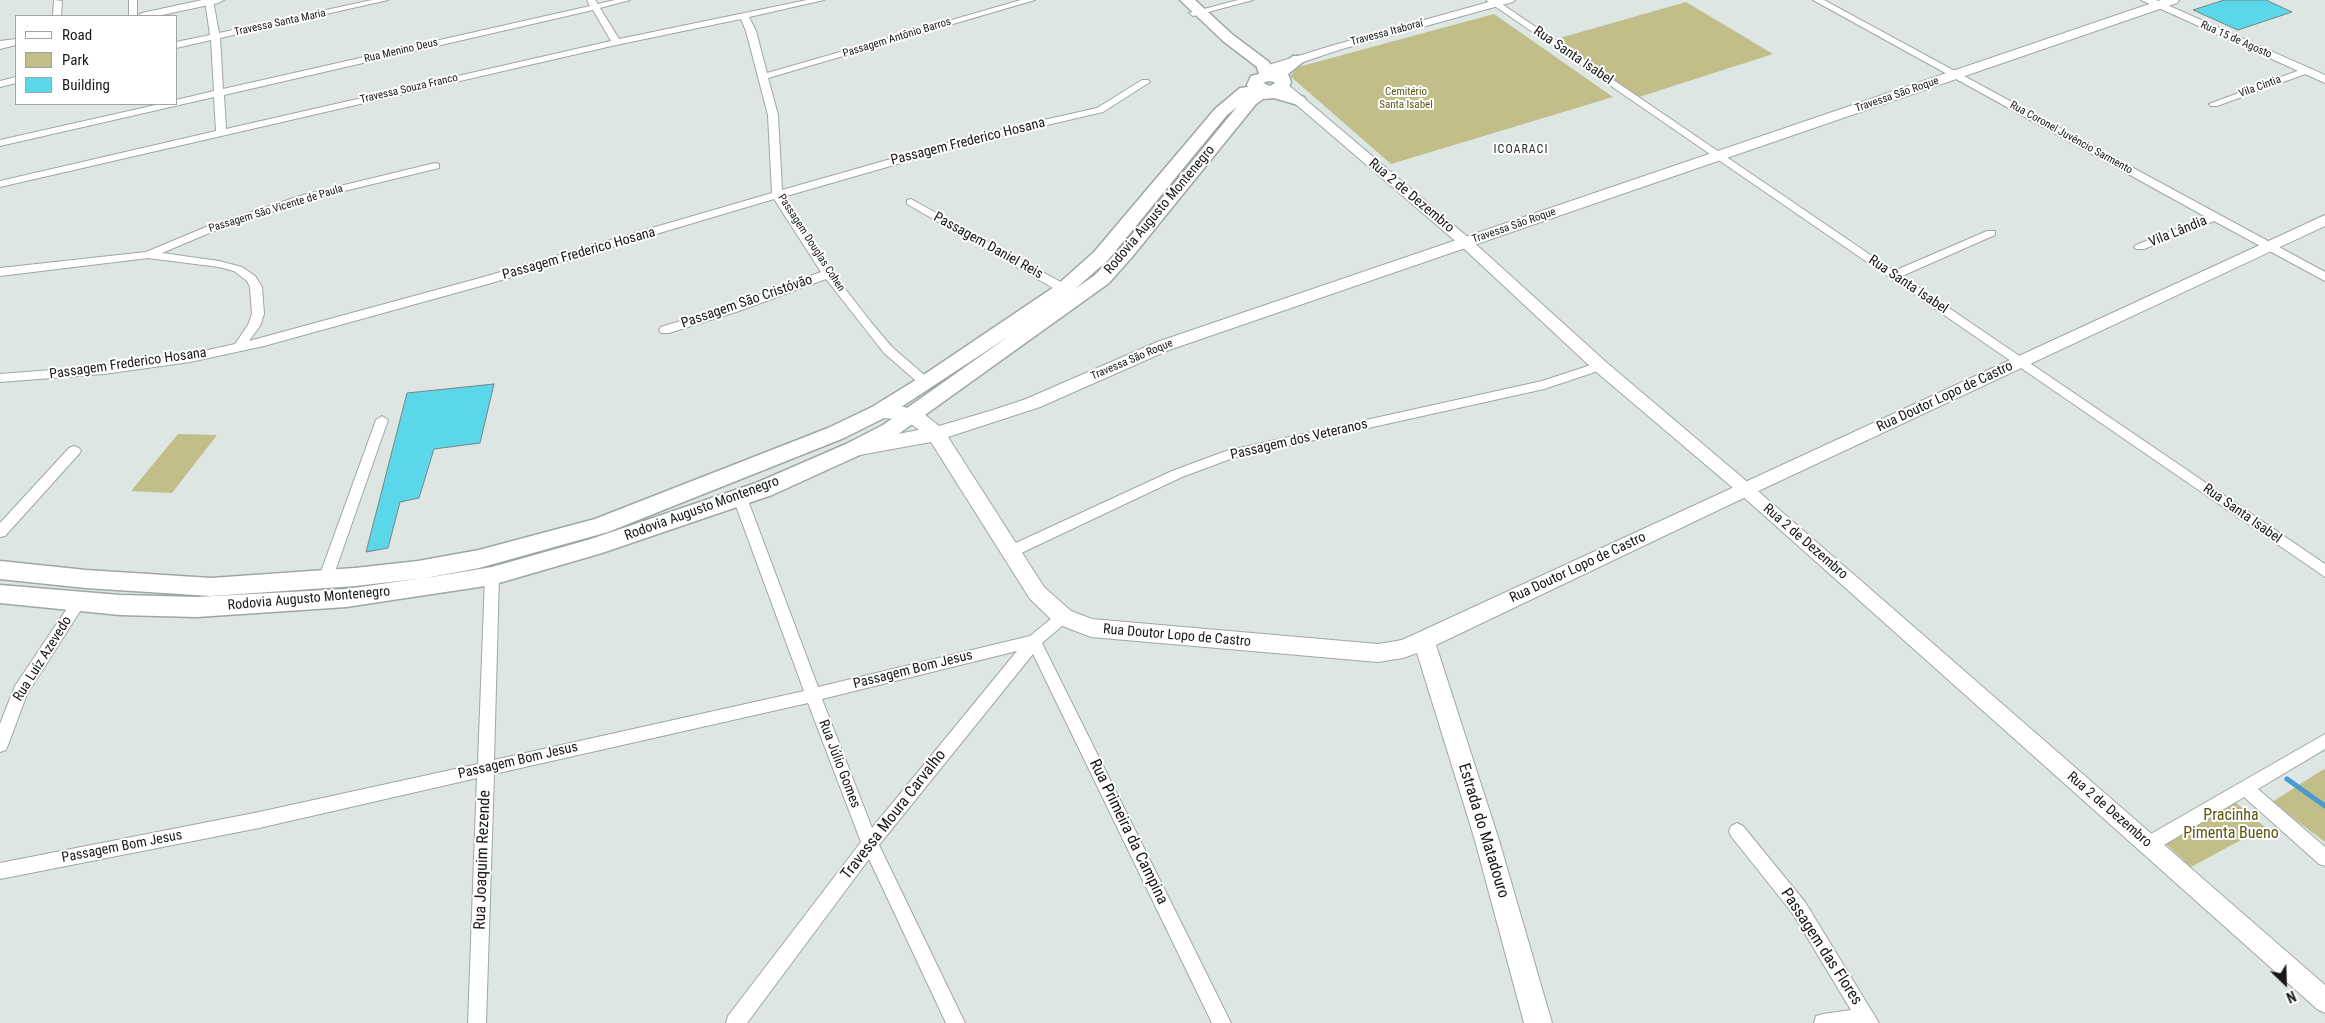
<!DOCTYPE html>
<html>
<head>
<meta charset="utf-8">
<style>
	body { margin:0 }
	#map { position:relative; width:2325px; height:1023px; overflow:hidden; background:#dde6e3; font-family:"Roboto Condensed",sans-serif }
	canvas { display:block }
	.legend { position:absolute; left:15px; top:15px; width:162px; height:90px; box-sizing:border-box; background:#fff; border:1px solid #a2a3a3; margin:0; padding:6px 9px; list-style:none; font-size:15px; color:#161918 }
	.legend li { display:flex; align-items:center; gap:10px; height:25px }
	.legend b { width:25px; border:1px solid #a2a3a3 }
	.north { position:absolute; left:2260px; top:958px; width:50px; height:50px; -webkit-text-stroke:4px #fff; paint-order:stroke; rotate:156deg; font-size:14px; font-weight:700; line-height:20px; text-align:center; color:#161918 }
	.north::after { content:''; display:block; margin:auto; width:18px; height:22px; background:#161918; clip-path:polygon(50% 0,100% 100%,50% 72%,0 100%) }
</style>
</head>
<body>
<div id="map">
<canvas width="2325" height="1023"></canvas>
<ul class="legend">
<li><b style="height:6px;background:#fff"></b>Road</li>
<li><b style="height:14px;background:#c2be8a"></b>Park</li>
<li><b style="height:14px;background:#5ad7e8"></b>Building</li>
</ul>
<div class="north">N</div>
</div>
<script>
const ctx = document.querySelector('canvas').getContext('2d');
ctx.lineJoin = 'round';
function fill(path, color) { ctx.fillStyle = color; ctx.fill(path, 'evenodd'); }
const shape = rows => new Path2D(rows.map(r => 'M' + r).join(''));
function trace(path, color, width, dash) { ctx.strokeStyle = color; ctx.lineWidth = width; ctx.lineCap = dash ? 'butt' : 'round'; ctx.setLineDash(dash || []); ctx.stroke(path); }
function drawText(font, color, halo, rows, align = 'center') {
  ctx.font = font + ' "Roboto Condensed",sans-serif'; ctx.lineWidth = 4; ctx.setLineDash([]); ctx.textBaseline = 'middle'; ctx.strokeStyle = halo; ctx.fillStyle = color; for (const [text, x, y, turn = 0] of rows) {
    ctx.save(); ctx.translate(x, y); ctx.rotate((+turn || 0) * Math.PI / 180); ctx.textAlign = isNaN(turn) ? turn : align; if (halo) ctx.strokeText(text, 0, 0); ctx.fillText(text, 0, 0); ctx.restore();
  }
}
fill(shape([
	[1686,2,1773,54,1639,97,1553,40],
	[1494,14,1613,97,1391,164,1290,76,1298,67],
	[178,434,217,435,172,493,131,491],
	[2324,769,2325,770,2325,842,2272,802],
	[2234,801,2265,827,2191,867,2166,844]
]), '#c2be8a');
trace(shape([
	[2287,779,2325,806]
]), '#4a99cf', 5);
const building = shape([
	[2224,0,2266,0,2292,12,2238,30,2193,10,2224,0],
	[494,384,480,443,434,449,419,498,400,502,388,548,366,552,407,393,494,384]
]);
fill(building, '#5ad7e8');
trace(building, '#7b8485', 1);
const minor = shape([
	[54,0,62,1,61,16,53,16,54,0],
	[129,0,137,0,137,16,129,16,129,0],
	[205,0,213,0,219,33,372,0,388,0,220,38,223,89,590,6,587,0,595,0,598,4,615,0,630,0,600,8,619,39,807,0,824,0,749,17,756,31,767,73,1021,0,1035,0,768,78,778,115,782,190,968,137,1097,108,1142,80,1148,80,1150,82,1103,112,974,142,783,197,832,272,870,321,892,347,930,380,932,383,930,386,926,387,922,386,884,353,826,279,739,311,669,333,661,333,659,330,661,327,731,305,821,272,774,199,488,284,264,346,190,362,104,374,0,382,0,374,104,366,190,354,235,344,248,325,252,314,250,287,247,281,234,271,219,267,148,258,0,276,0,268,146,252,206,227,303,195,435,163,439,164,439,168,311,199,214,231,162,253,219,261,242,267,255,276,262,287,264,314,260,326,249,341,480,278,772,193,768,115,746,31,741,19,616,45,0,187,0,181,216,131,214,97,0,146,0,140,160,104,176,104,176,100,214,91,211,40,176,48,176,42,210,35,205,0],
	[593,10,611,41,226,129,224,95,593,10],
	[1238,0,1253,0,1193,16,1189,13,1238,0],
	[1486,0,1496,0,1894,271,1987,231,1995,231,1995,235,1902,276,2325,564,2325,577,1486,0],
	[1813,0,1824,0,2325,272,2325,281,2214,221,2144,249,2136,249,2134,247,2136,245,2206,217,1813,0],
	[2305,68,2310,71,2308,73,2217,106,2211,106,2209,104,2305,68],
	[16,77,16,83,0,87,0,81,16,77],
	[911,199,1068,286,1070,289,1068,292,1060,292,907,204,907,200,911,199],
	[1600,362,1604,363,1606,366,1604,369,1544,389,1233,458,1182,477,1015,556,1010,557,1005,556,1003,552,1005,548,1172,471,1226,451,1542,381,1600,362],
	[382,416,388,420,332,580,330,584,325,586,320,584,318,580,376,420,382,416],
	[74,446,79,448,81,451,79,454,5,536,0,537,0,523,69,448,74,446],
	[740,493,745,494,747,498,818,687,1030,636,1058,613,1063,611,1068,613,1070,617,1068,621,1042,643,1231,1023,1212,1023,1033,654,879,845,965,1023,946,1023,869,859,747,1023,726,1023,728,1016,861,842,808,703,494,774,486,1023,468,1023,477,778,259,828,0,879,0,863,259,812,478,764,485,576,487,572,492,570,497,572,499,576,494,760,804,691,733,498,735,494,740,493],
	[1017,651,872,828,822,699,1017,651],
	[79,596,84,598,86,602,27,694,8,745,6,750,0,752,0,724,15,686,74,598,79,596],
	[2325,734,2325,749,2258,789,2325,847,2325,866,2319,864,2244,797,2154,851,2148,853,2142,851,2139,845,2142,839,2325,734],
	[1737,823,1743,826,1805,902,1879,1023,1814,1023,1816,1016,1823,1014,1851,1010,1793,914,1731,836,1729,831,1731,826,1737,823]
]);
const tertiary = shape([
	[202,0,224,0,218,3,157,16,136,16,142,13,202,0],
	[1496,0,1515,0,1513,2,1342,49,1270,73,1262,73,1260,70,1262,67,1334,45,1496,0],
	[2141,0,2156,0,2325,75,2325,83,2141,0],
	[16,39,16,45,0,49,0,41,16,39],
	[1282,82,1286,83,1470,239,1606,362,1751,485,2325,985,2325,1013,2317,1009,1739,493,1594,370,1460,245,1278,89,1276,86,1278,83,1282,82]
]);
const secondary = shape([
	[2161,0,2179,0,2177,3,1169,350,1040,407,948,437,1044,587,1071,611,1092,619,1378,644,1402,640,2325,215,2325,226,1752,494,1436,645,1498,837,1552,1023,1524,1023,1474,837,1417,653,1403,658,1378,662,1091,637,1083,634,1055,623,1030,599,931,442,854,456,847,454,844,449,847,444,854,442,919,430,906,420,872,417,870,412,872,407,900,406,912,409,919,410,939,426,993,410,1026,399,1157,342,2161,0]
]);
const primary = shape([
	[1180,0,1195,0,1233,35,1269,62,1273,71,1293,56,1303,56,1306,59,1303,62,1288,74,1291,82,1288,89,1284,91,1304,97,1306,100,1304,103,1298,105,1274,98,1263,99,1256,104,1132,257,1109,283,897,435,862,454,772,495,602,553,492,585,346,607,197,617,120,615,0,603,0,585,120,595,197,597,346,589,417,579,355,586,211,596,86,588,0,579,0,561,86,570,211,578,355,568,418,561,479,550,595,519,828,428,872,407,919,378,1057,285,1094,252,1215,109,1240,88,1248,87,1247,85,1251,76,1259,74,1257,67,1223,41,1180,0],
	[1268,81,1274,82,1275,83,1270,86,1263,83,1268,81],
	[1237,107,1120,249,1095,275,1075,289,1108,260,1227,115,1237,107],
	[1009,336,883,425,846,444,756,483,591,539,492,567,420,579,479,568,608,532,844,438,886,417,1009,336]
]);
trace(minor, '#9ea7a4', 2);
trace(tertiary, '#9ea7a4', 2);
trace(secondary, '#9ea7a4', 2);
trace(primary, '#9ea7a4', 3);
fill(minor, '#fff');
fill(tertiary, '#fff');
fill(secondary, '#fff');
fill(primary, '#fff');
drawText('11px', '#161918', '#fff', [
	["Travessa Santa Maria",280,23,-12],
	["Travessa Itaboraí",1387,33,-15],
	["Passagem Antônio Barros",897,38,-17],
	["Rua 15 de Agosto",2236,40,24],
	["Rua Menino Deus",401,51,-13],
	["Vila Cintia",2260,87,-20],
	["Travessa Souza Franco",409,89,-13],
	["Travessa São Roque",1897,95,-19],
	["Rua Coronel Juvêncio Sarmento",2071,138,29],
	["Passagem São Vicente de Paula",276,209,-17],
	["Travessa São Roque",1514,226,-19],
	["Passagem Douglas Cohen",811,243,57],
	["Travessa São Roque",1132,360,-23]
]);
drawText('11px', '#5c5612', '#fff', [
	["Cemitério",1406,92],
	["Santa Isabel",1406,105]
]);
ctx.letterSpacing = '1px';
drawText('12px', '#28302d', '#fff', [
	["ICOARACI",1521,150]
]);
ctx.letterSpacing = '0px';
drawText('14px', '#161918', '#fff', [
	["Rua Santa Isabel",1573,56,34],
	["Passagem Frederico Hosana",968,142,-14],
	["Rua 2 de Dezembro",1411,196,40],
	["Rodovia Augusto Montenegro",1160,210,-50],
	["Vila Lândia",2178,232,-22],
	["Passagem Daniel Reis",988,246,29],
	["Passagem Frederico Hosana",579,254,-16],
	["Rua Santa Isabel",1908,285,34],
	["Passagem São Cristóvão",747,302,-19],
	["Passagem Frederico Hosana",128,364,-8],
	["Rua Doutor Lopo de Castro",1945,397,-25],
	["Passagem dos Veteranos",1299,440,-13],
	["Rodovia Augusto Montenegro",702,509,-20],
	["Rua Santa Isabel",2242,514,35],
	["Rua 2 de Dezembro",1805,542,41],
	["Rua Doutor Lopo de Castro",1578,568,-25],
	["Rodovia Augusto Montenegro",309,599,-5],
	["Rua Doutor Lopo de Castro",1177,636,5],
	["Rua Luiz Azevedo",43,659,-58],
	["Passagem Bom Jesus",913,670,-14],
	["Passagem Bom Jesus",518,761,-13],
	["Rua Júlio Gomes",839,764,69],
	["Rua 2 de Dezembro",2109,810,41],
	["Passagem Bom Jesus",122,847,-11]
]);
drawText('16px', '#161918', '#fff', [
	["Travessa Moura Carvalho",894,815,-52],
	["Estrada do Matadouro",1483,831,73],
	["Rua Primeira da Campina",1128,832,64],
	["Rua Joaquim Rezende",483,860,-88],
	["Passagem das Flores",1821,947,57]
]);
drawText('16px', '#5c5612', '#fff', [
	["Pracinha",2231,816],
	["Pimenta Bueno",2231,834]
]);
</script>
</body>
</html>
